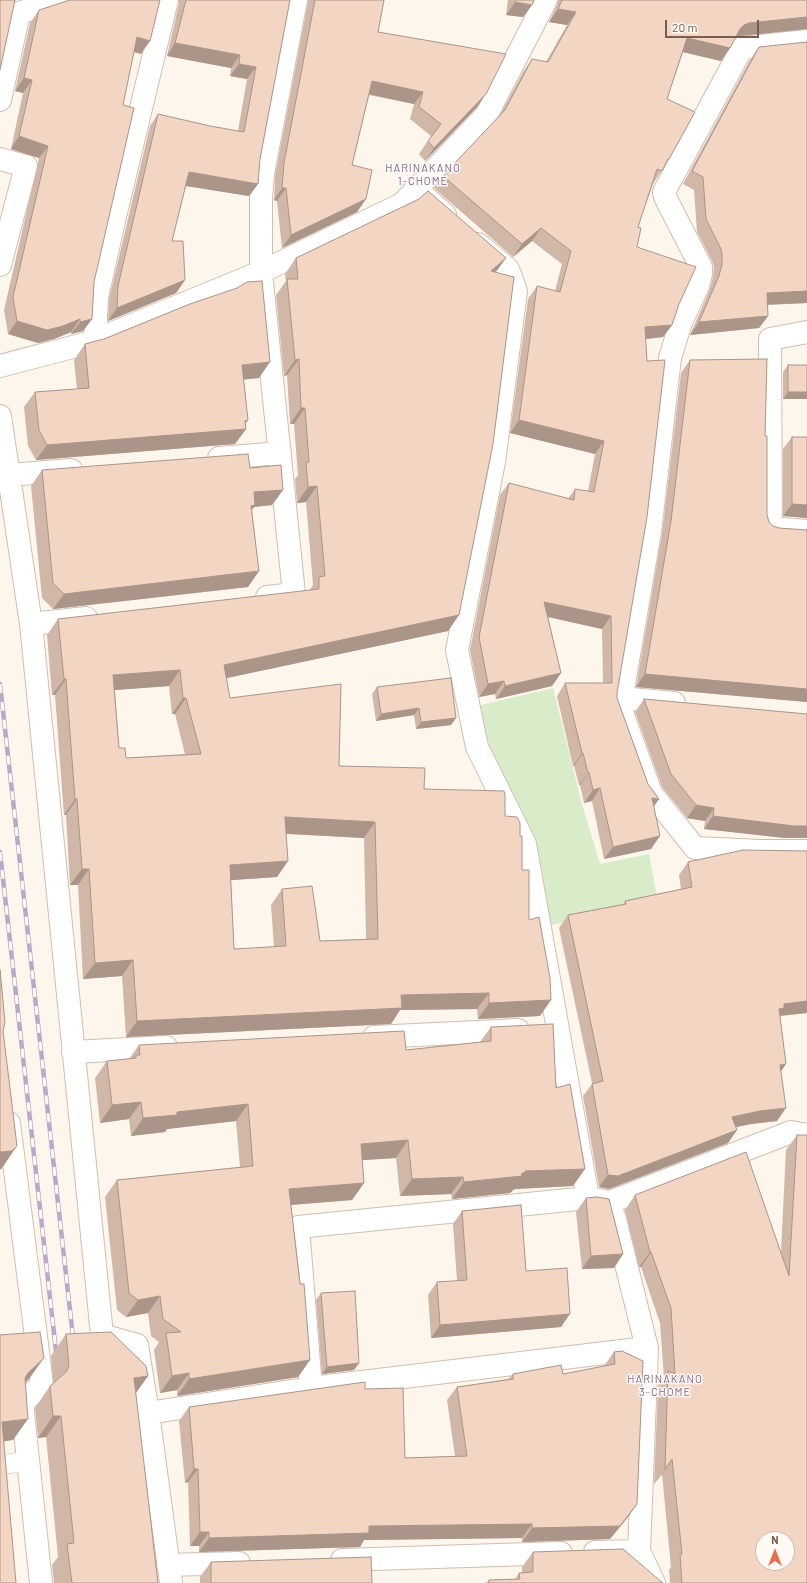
<!DOCTYPE html>
<html>
<head>
<meta charset="utf-8">
<style>
	body { margin:0 }
	#map { position:relative; width:807px; height:1583px; overflow:hidden; background:#fdf6ec; font-family:Barlow,sans-serif }
	canvas { display:block }
	.north { position:absolute; left:755px; top:1531px; width:40px; height:40px; box-sizing:border-box; background:#fffaf3; border:1px solid #cabbb1; border-radius:50%; rotate:0deg; font-size:11px; font-weight:700; line-height:16px; text-align:center; color:#7a5c4d }
	.north::after { content:''; display:block; margin:auto; width:14px; height:18px; background:#e76f51; clip-path:polygon(50% 0,100% 100%,50% 72%,0 100%) }
	.scale { position:absolute; left:665px; top:20px; width:94px; height:18px; box-sizing:border-box; border:2px solid #7a5c4d; border-top:0; padding-left:5px; font-size:12px; line-height:14px; white-space:nowrap; color:#7a5c4d; -webkit-text-stroke:3px #fffaf3; paint-order:stroke }
</style>
</head>
<body>
<div id="map">
<canvas width="807" height="1583"></canvas>
<div class="north">N</div>
<div class="scale">20 m</div>
</div>
<script>
const ctx = document.querySelector('canvas').getContext('2d');
ctx.lineJoin = 'round';
function fill(path, color) { ctx.fillStyle = color; ctx.fill(path, 'evenodd'); }
const shape = rows => new Path2D(rows.map(r => 'M' + r).join(''));
function trace(path, color, width, dash) { ctx.strokeStyle = color; ctx.lineWidth = width; ctx.lineCap = dash ? 'butt' : 'round'; ctx.setLineDash(dash || []); ctx.stroke(path); }
function drawText(font, color, halo, rows, align = 'center') {
  ctx.font = font + ' Barlow,sans-serif'; ctx.lineWidth = 3; ctx.setLineDash([]); ctx.textBaseline = 'middle'; ctx.strokeStyle = halo; ctx.fillStyle = color; for (const [text, x, y, turn = 0] of rows) {
    ctx.save(); ctx.translate(x, y); ctx.rotate((+turn || 0) * Math.PI / 180); ctx.textAlign = isNaN(turn) ? turn : align; if (halo) ctx.strokeText(text, 0, 0); ctx.fillText(text, 0, 0); ctx.restore();
  }
}
fill(shape([
	[553,688,582,804,600,864,649,854,658,902,547,926,530,838,518,804,490,748,477,706]
]), '#d8ecc9');
const pedestrian = shape([
	[0,1465,28,1461]
]);
const minor = shape([
	[807,41,742,48,664,192,665,197,701,267,701,274,698,286,681,322,670,358,650,532,620,707,651,793,695,848,760,851,807,851],
	[0,100,19,13,60,0],
	[0,159,26,166,0,265],
	[414,191,425,197,445,215],
	[478,244,508,269,516,291,494,462,457,650,477,747,525,844,588,1198],
	[807,332,770,339,771,528,807,531],
	[95,339,97,297,114,221,167,0],
	[0,366,88,343,261,272,402,204,487,114,546,0],
	[0,416,31,624,102,1335,137,1345,148,1413,171,1583],
	[219,458,280,453],
	[9,475,71,470],
	[267,597,294,594,261,272,261,198,263,174,296,0],
	[31,624,86,618],
	[621,698,674,703],
	[374,1037,518,1030],
	[73,1052,166,1047],
	[9,1123,42,1384,22,1403,41,1583],
	[614,1216,647,1348,639,1551,654,1583],
	[311,1388,298,1227,588,1198,610,1202,791,1132,807,1135],
	[148,1413,311,1388,647,1348],
	[595,1552,639,1551],
	[342,1560,561,1553],
	[168,1565,239,1563]
]);
trace(pedestrian, '#d1beb0', 20);
trace(minor, '#d1beb0', 24);
trace(pedestrian, '#fff', 19);
trace(minor, '#fff', 22);
const rail = shape([
	[0,684,74,1346],
	[0,852,57,1360]
]);
trace(rail, '#b9a8c9', 4.5);
trace(rail, '#fffaf3', 3, [9]);
fill(shape([
	[179,0,290,0,260,159,258,184,249,196,186,186,172,241,185,280,176,293,108,321,109,299,150,126,158,114,210,126,238,131,247,79,230,76,231,68,167,56,179,3],
	[308,0,384,0,378,32,477,107,425,161,419,154,431,136,410,119,414,104,369,95,352,165,366,199,357,212,282,248,277,201,274,200,275,176,308,2],
	[508,0,534,0,523,17,506,15],
	[558,0,807,0,807,29,740,36,735,38,730,48,721,61,683,52,667,99,669,159,653,184,638,227,637,247,679,304,672,325,663,337,646,339,617,693,617,698,648,784,659,799,654,806,651,849,604,859,592,801,584,803,580,785,579,785,574,766,573,766,557,696,565,683,603,683,602,629,548,617,561,673,552,686,496,699,495,694,479,697,470,650,500,495,509,483,568,499,575,489,588,491,595,454,510,433,528,299,537,286,555,291,562,264,532,241,513,257,434,188,443,176,447,173,451,167,500,115,523,72,532,59,546,62,567,25,549,22,557,5],
	[39,10,141,54,134,52,123,105,94,282,92,319,83,331,71,334,71,332,54,339,38,343,8,334,4,310,39,158,11,149,23,93,15,91,30,23],
	[807,42,807,303,767,305,768,316,759,328,690,335,710,289,713,277,714,267,712,261,697,232,694,190,683,184,750,60,759,47],
	[296,258,506,258,496,272,459,615,448,631,226,678,230,698,339,766,424,789,505,816,520,836,522,870,540,1016,478,1019,477,1009,400,1010,391,1024,126,1037,122,976,83,979,78,885,70,885,66,815,64,815,55,695,52,695,47,635,58,619,309,591,313,585,306,502,297,503,295,479,298,475,294,424,290,424,287,375,284,376,276,295,286,281,285,274],
	[169,686,172,714,175,714,185,754,126,758,119,748,115,690],
	[286,834,364,838,366,939,320,941,282,889,271,905,274,947,234,949,231,880,277,877],
	[85,344,259,378,243,379,246,429,235,444,36,460,28,446,24,407,35,392,77,389,74,360],
	[690,360,765,436,767,515,769,522,773,526,779,528,807,530,807,702,636,687,662,534,681,373],
	[788,365,807,399,783,399,783,372],
	[792,437,807,518,783,516,783,449],
	[250,468,283,490,272,505,254,507,252,510,259,571,248,587,53,609,42,598,31,486,42,470],
	[377,687,456,718,451,725,416,729,414,715,376,721,372,694],
	[644,699,807,838,785,838,704,829,705,821,687,818,662,787,635,712],
	[807,851,807,1013,780,1016,786,1064,781,1071,777,1121,751,1124,735,1127,737,1130,728,1143,609,1189,599,1187,583,1096,592,1084,592,1083,559,928,568,915,623,904,625,901,681,889,679,875,688,862],
	[491,1027,556,1088,573,1186,515,1189,513,1190,510,1193,452,1199,451,1194,400,1196,396,1158,362,1160,364,1183,352,1200,291,1205,310,1360,298,1377,177,1396,177,1390,160,1393,154,1350,159,1342,151,1336,148,1313,126,1317,117,1310,105,1197,117,1180,240,1167,236,1121,167,1129,165,1132,131,1136,129,1119,100,1123,95,1078,107,1061,129,1059,139,1045,406,1050,480,1042],
	[797,1135,807,1583,670,1583,669,1570,671,1567,662,1474,654,1484,658,1386,664,1378,660,1323,641,1267,639,1267,625,1210,635,1195,781,1252,786,1150],
	[586,1198,623,1254,614,1268,582,1269,576,1212],
	[462,1211,526,1271,561,1327,431,1338,428,1295,437,1282,457,1281,453,1224],
	[321,1293,359,1363,354,1370,322,1374,316,1300],
	[66,1334,148,1376,135,1394,158,1583,54,1583,52,1565,58,1557,46,1437,38,1438,35,1408,50,1386,53,1383,51,1356],
	[622,1351,628,1517,610,1539,522,1542,522,1538,364,1540,360,1547,199,1552,199,1546,190,1546,188,1482,185,1483,179,1421,189,1407,365,1389,405,1458,455,1456,447,1400,457,1387,508,1379,513,1374,563,1374,604,1366,614,1352],
	[533,1552,663,1583,486,1583,489,1580,515,1579,519,1573,522,1573,522,1567],
	[211,1562,372,1583,200,1583,200,1577]
]), '#d1b7a8');
fill(shape([
	[515,2,532,5,523,17,506,15],
	[558,9,576,12,567,25,549,22],
	[807,17,807,29,740,36,735,38,740,29,744,25,749,23],
	[137,37,150,41,141,54,128,50],
	[687,38,730,48,721,61,678,51],
	[175,43,240,55,231,68,167,56],
	[239,64,256,67,247,79,230,76],
	[24,78,32,80,23,93,15,91],
	[372,81,423,92,414,104,363,93],
	[486,94,477,107,425,161,434,148],
	[19,136,48,146,39,158,11,149],
	[189,172,258,184,249,196,180,185],
	[282,188,286,188,277,201,274,200],
	[366,199,357,212,282,248,291,235],
	[541,228,532,241,513,257,522,244],
	[506,258,494,274,491,271],
	[185,280,176,293,108,321,117,308],
	[807,291,807,303,758,305,767,293],
	[768,316,759,328,690,335,699,322],
	[80,319,71,332,54,339,38,343,8,334,17,321],
	[92,319,83,331,71,334,80,322],
	[672,325,663,337,636,340,645,327],
	[299,359,287,375,284,376,295,360],
	[270,362,259,378,231,381,242,365],
	[788,392,807,392,807,399,783,399],
	[301,408,305,408,294,424,290,424],
	[248,420,242,429,246,429,235,444,36,460,47,445],
	[519,420,604,441,595,454,510,433],
	[317,486,306,502,297,503,308,487],
	[283,490,272,505,254,507,244,521,254,492],
	[792,504,807,505,807,518,783,516],
	[259,571,248,587,53,609,64,594],
	[544,602,611,616,602,629,535,614],
	[459,615,448,631,213,681,224,665],
	[180,670,169,686,102,691,113,675],
	[561,673,552,686,496,699,505,686],
	[645,674,807,689,807,702,636,687],
	[64,679,66,679,55,695,52,695],
	[504,681,495,694,479,697,488,684],
	[183,698,186,698,175,714,172,714],
	[419,708,414,715,376,721,381,714],
	[456,718,451,725,416,729,421,722],
	[582,753,583,753,574,766,573,766],
	[589,772,580,785,579,785,588,773],
	[600,788,592,801,584,803,593,790],
	[652,798,659,799,650,812],
	[75,799,77,799,66,815,64,815],
	[696,805,714,808,705,821,687,818],
	[713,816,807,826,807,838,785,838,704,829],
	[285,817,375,822,364,838,274,833],
	[660,836,651,849,604,859,613,847],
	[288,861,277,877,219,881,230,865],
	[82,869,89,869,78,885,70,885],
	[133,960,122,976,83,979,95,963],
	[489,993,477,1009,400,1010,391,1024,126,1037,137,1021,401,995],
	[551,1000,540,1016,478,1019,489,1003],
	[807,1001,807,1013,778,1016,779,1009,784,1004],
	[786,1064,777,1077,780,1065],
	[141,1102,129,1119,100,1123,112,1105],
	[248,1104,236,1121,167,1129,165,1132,131,1136,143,1118,177,1112],
	[786,1108,777,1121,751,1124,723,1130,732,1117,760,1111],
	[737,1130,728,1143,609,1189,599,1187,608,1175],
	[408,1140,396,1158,349,1161,361,1144],
	[17,1146,2,1168,0,1170,0,1152],
	[585,1169,573,1186,515,1189,513,1190,510,1193,452,1199,464,1182,522,1173,525,1171],
	[463,1177,451,1194,400,1196,412,1179],
	[364,1183,352,1200,277,1206,289,1189],
	[650,1252,651,1252,641,1267,639,1267],
	[623,1254,614,1268,582,1269,591,1256],
	[160,1296,148,1313,126,1317,138,1300],
	[570,1314,561,1327,431,1338,440,1325],
	[44,1358,29,1379,13,1394,28,1373],
	[310,1360,298,1377,177,1396,189,1379],
	[359,1363,354,1370,322,1374,327,1367],
	[189,1373,177,1390,160,1393,172,1376],
	[148,1376,133,1397,134,1378],
	[53,1416,61,1416,46,1437,38,1438],
	[28,1419,13,1440,0,1442,2,1422],
	[672,1459,662,1474,654,1484,665,1469],
	[194,1469,198,1469,188,1482,185,1483],
	[637,1504,628,1517,610,1539,522,1542,532,1528],
	[532,1524,522,1538,364,1540,360,1547,199,1552,209,1538,369,1526],
	[200,1532,209,1532,199,1546,190,1546]
]), '#aa9588');
const building = shape([
	[0,0,15,0,0,70,0,0],
	[70,0,160,0,150,41,137,37,123,105,134,108,94,282,92,319,80,322,80,319,63,326,47,330,17,321,13,297,48,146,19,136,32,80,24,78,39,10,70,0],
	[186,0,290,0,260,159,258,184,189,172,172,241,183,241,185,280,117,308,118,286,158,114,210,126,244,132,256,67,239,64,240,55,175,43,186,0],
	[315,0,384,0,378,32,506,54,486,94,434,148,428,141,441,124,419,107,423,92,372,81,352,165,372,170,366,199,291,235,286,188,282,188,284,163,315,0],
	[516,0,534,0,532,5,515,2,516,0],
	[562,0,807,0,807,17,749,23,744,25,740,29,730,48,687,38,667,99,695,112,669,159,668,159,662,171,657,169,638,227,641,228,637,247,696,267,679,304,672,325,645,327,647,361,665,360,647,517,617,693,617,698,648,784,659,799,652,798,660,836,613,847,600,788,593,790,589,772,588,773,583,753,582,753,565,683,612,683,611,616,544,602,561,673,505,686,504,681,488,684,479,637,509,483,574,500,575,489,594,492,604,441,519,420,537,286,560,292,571,251,541,228,522,244,443,176,453,169,451,167,505,110,532,59,548,62,576,12,558,9,562,0],
	[807,42,807,291,767,293,768,316,699,322,719,276,722,264,722,254,721,249,706,219,703,177,692,171,759,47,807,42],
	[428,191,506,258,491,271,514,277,493,444,459,615,224,665,230,698,341,684,339,766,425,768,424,789,504,791,505,794,505,816,517,817,520,823,520,836,522,836,522,870,529,870,529,920,539,917,550,978,551,1000,489,1003,489,993,401,995,402,1008,137,1021,133,960,95,963,89,869,82,869,77,799,75,799,66,679,64,679,58,619,319,589,319,577,325,576,317,486,308,487,306,463,309,462,305,408,301,408,299,359,295,360,287,279,298,279,296,258,419,199,428,191],
	[180,670,183,698,186,698,201,754,126,758,125,748,119,748,113,675,180,670],
	[285,817,375,822,378,939,320,941,312,886,282,889,286,946,234,949,230,865,288,861,285,817],
	[262,281,270,362,242,365,248,420,245,421,246,429,47,445,39,430,35,392,89,388,85,344,104,339,190,304,237,288,247,282,262,281],
	[767,359,765,436,767,436,767,515,769,522,773,526,779,528,807,530,807,689,645,674,671,521,690,360,767,359],
	[788,365,807,365,807,392,788,392,788,365],
	[792,437,807,437,807,505,792,504,792,437],
	[248,454,250,468,281,465,283,490,254,492,255,505,251,506,259,571,64,594,53,583,42,470,248,454],
	[451,678,456,718,421,722,419,708,381,714,377,687,451,678],
	[644,699,807,714,807,826,794,826,713,816,714,808,696,805,671,774,644,699],
	[743,850,807,851,807,1001,784,1004,784,1008,779,1009,786,1064,780,1065,786,1108,760,1111,732,1117,737,1130,618,1176,608,1175,592,1084,603,1081,568,915,626,904,625,901,692,887,688,862,743,850],
	[0,970,5,1022,3,1031,17,1146,12,1151,0,1152,0,970],
	[553,1024,556,1088,570,1084,585,1169,525,1171,525,1173,522,1173,522,1176,464,1182,463,1177,412,1179,408,1140,361,1144,364,1183,289,1189,300,1284,304,1284,310,1360,189,1379,189,1373,172,1376,166,1333,181,1332,163,1319,160,1296,138,1300,129,1293,117,1180,253,1166,248,1104,177,1112,177,1115,143,1118,141,1102,112,1105,107,1061,136,1058,136,1055,140,1055,139,1045,404,1031,406,1050,491,1041,491,1027,553,1024],
	[797,1135,807,1135,807,1583,682,1583,680,1555,682,1554,672,1459,665,1469,668,1371,675,1374,671,1308,651,1252,650,1252,635,1195,746,1152,789,1276,797,1135],
	[763,1539,787,1539,787,1563,763,1563,763,1539],
	[597,1197,609,1199,623,1254,591,1256,586,1198,597,1197],
	[521,1205,526,1271,567,1268,570,1314,440,1325,437,1282,467,1280,462,1211,521,1205],
	[355,1291,359,1363,327,1367,321,1293,355,1291],
	[40,1332,44,1358,28,1373,25,1378,28,1419,2,1422,16,1583,0,1583,0,1335,40,1332],
	[111,1332,146,1366,148,1376,134,1378,158,1583,72,1583,67,1544,74,1543,61,1416,53,1416,50,1386,66,1372,69,1366,66,1334,111,1332],
	[622,1351,643,1361,637,1504,620,1526,532,1528,532,1524,369,1526,369,1533,209,1538,209,1532,200,1532,198,1469,194,1469,189,1407,365,1382,365,1389,403,1388,405,1458,467,1456,457,1387,513,1379,513,1374,561,1365,563,1374,615,1364,614,1352,622,1351],
	[623,1549,663,1583,489,1583,489,1580,520,1579,519,1573,533,1572,533,1552,623,1549],
	[371,1557,372,1583,211,1583,211,1562,371,1557]
]);
fill(building, '#f3d5c3');
trace(building, '#aa9588', 1);
ctx.letterSpacing = '1px';
drawText('11px', '#846695', '#fffaf3', [
	["HARINAKANO",423,168],
	["1-CHOME",423,181],
	["HARINAKANO",665,1379],
	["3-CHOME",665,1392]
]);
ctx.letterSpacing = '0px';
</script>
</body>
</html>
